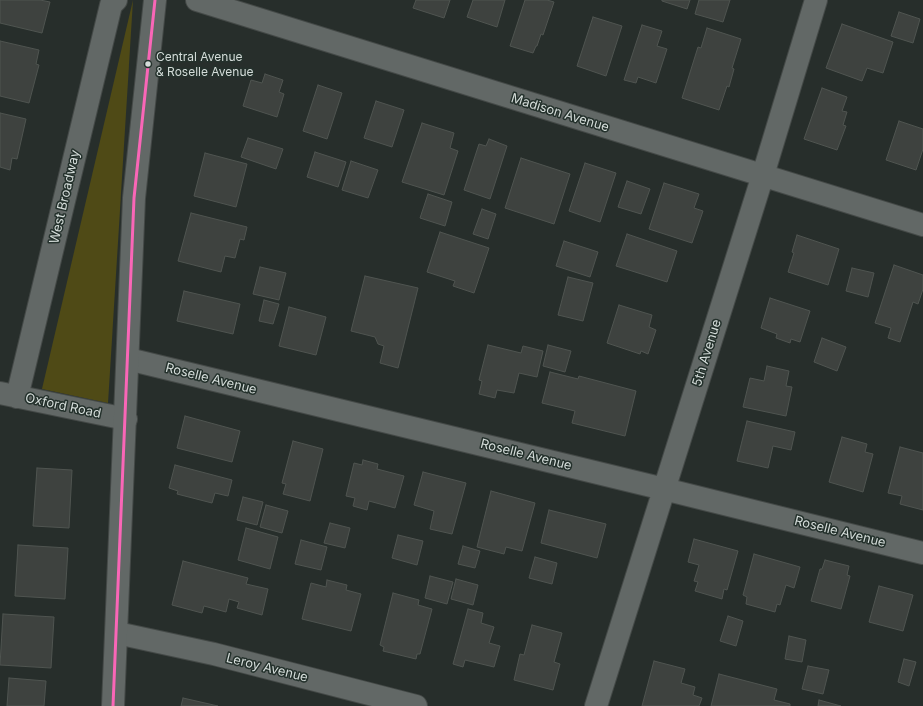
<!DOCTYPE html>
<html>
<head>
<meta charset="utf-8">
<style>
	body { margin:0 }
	canvas { display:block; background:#272e2b }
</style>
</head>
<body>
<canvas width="923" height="706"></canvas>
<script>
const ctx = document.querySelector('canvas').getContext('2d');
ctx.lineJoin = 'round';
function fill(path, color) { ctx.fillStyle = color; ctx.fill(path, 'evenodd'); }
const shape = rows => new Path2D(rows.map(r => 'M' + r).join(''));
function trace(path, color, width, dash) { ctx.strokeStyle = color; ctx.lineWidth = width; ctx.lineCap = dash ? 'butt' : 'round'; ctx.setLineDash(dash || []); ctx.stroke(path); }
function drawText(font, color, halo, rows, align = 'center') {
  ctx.font = font + ' Inter,sans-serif'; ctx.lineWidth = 3; ctx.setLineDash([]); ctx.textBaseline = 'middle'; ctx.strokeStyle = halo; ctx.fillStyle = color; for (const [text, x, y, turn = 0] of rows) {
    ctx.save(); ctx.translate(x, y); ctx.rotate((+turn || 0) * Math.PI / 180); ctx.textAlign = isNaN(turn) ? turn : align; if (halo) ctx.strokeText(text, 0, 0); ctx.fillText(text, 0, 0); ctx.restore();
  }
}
fill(shape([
	[133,0,108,403,42,389]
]), '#4f4a16');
const building = shape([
	[0,0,40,0,50,2,42,33,0,23,0,0],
	[416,0,450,0,444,18,413,8,416,0],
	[473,0,505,0,497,27,467,17,473,0],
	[525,0,547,0,554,2,543,35,541,34,537,46,536,46,533,53,510,46,525,0],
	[662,0,690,0,687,9,662,1,662,0],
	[699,0,730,0,723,22,695,14,699,0],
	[899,12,920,19,913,43,891,36,899,12],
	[593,17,622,26,606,76,577,66,593,17],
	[842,24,893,42,883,73,867,68,862,81,826,68,842,24],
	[642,25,662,31,657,46,667,49,656,83,638,77,636,83,624,80,642,25],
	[707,28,741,39,732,68,734,69,729,87,727,86,719,110,682,98,698,47,701,48,707,28],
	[0,41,39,50,36,64,39,65,29,103,0,96,0,41],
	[265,74,283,80,279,92,284,94,277,117,243,106,251,80,262,83,265,74],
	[318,85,342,93,327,139,303,131,318,85],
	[822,88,847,97,842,111,847,112,843,125,846,126,837,150,804,139,822,88],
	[376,101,404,110,392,147,364,138,376,101],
	[0,113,26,119,17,159,12,158,10,170,0,167,0,113],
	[899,121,923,129,923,149,916,170,886,160,899,121],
	[422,123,454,133,450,148,458,151,444,195,402,182,422,123],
	[248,138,283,149,276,169,241,157,248,138],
	[489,139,507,146,490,199,464,190,479,144,486,146,489,139],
	[315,152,346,162,338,187,307,177,315,152],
	[205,153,247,164,236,207,194,196,205,153],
	[521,158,570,174,554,224,505,208,521,158],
	[351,161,378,170,368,198,342,190,351,161],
	[585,163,616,173,600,222,569,211,585,163],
	[627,181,650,189,641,214,618,207,627,181],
	[664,183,699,194,694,208,703,211,692,243,649,229,664,183],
	[428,194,452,202,445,226,420,218,428,194],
	[482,209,496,214,488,239,473,234,482,209],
	[191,213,247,227,244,240,240,239,235,258,225,256,221,272,178,261,191,213],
	[440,232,489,248,474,293,453,286,455,281,427,272,440,232],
	[627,234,677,251,667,282,616,266,627,234],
	[797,235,839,249,828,285,788,272,794,253,792,252,797,235],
	[564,241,598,252,590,277,556,266,564,241],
	[894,265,923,275,923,289,918,304,913,302,900,342,888,338,891,328,875,323,894,265],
	[260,267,286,273,279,300,253,294,260,267],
	[852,268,874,273,868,297,846,291,852,268],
	[365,276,418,288,398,368,380,363,384,346,378,344,375,337,351,331,365,276],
	[568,277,593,283,583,321,558,315,568,277],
	[184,291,240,304,233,334,177,321,184,291],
	[770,298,810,311,800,342,791,339,790,343,776,338,777,334,761,328,770,298],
	[264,300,279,304,273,324,259,321,264,300],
	[619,305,652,315,649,327,656,330,648,354,641,351,640,354,607,343,619,305],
	[289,307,326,317,316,355,279,346,289,307],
	[822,338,846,347,837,371,814,362,822,338],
	[488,345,521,353,523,346,543,351,537,377,519,373,514,393,497,390,495,398,479,394,482,381,479,380,488,345],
	[548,345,571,351,565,372,543,366,548,345],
	[767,366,789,371,786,386,792,387,786,416,743,407,750,378,764,381,767,366],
	[550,372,578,379,579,376,636,391,625,436,572,423,575,411,542,403,550,372],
	[185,416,240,431,232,462,177,448,185,416],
	[747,421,795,432,791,450,773,446,768,468,737,461,747,421],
	[842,437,867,444,865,452,873,454,863,492,829,482,842,437],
	[293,441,323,449,310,501,283,494,286,484,282,483,293,441],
	[900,447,923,453,923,510,900,504,902,496,888,493,900,447],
	[363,460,378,464,377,469,404,476,395,508,369,501,367,510,353,506,355,498,346,496,354,463,362,465,363,460],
	[175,465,232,480,228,496,215,493,212,503,177,494,178,491,169,488,175,465],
	[37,468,72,470,69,528,33,526,37,468],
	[423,472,466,483,452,534,430,529,434,511,414,505,423,472],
	[491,491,535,503,522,551,506,547,504,554,477,547,491,491],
	[243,497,263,502,257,525,237,520,243,497],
	[266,505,288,511,282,533,260,527,266,505],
	[549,510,606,524,597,558,541,543,549,510],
	[330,523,350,528,345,548,324,543,330,523],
	[246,528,278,537,270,569,238,560,246,528],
	[398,535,423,541,417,565,392,558,398,535],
	[694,539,738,551,727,590,724,589,722,599,695,591,698,582,694,581,699,565,688,562,694,539],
	[301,540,327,547,321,570,295,564,301,540],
	[18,545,68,548,65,599,15,596,18,545],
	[463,546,480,551,475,568,458,564,463,546],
	[754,554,800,567,794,588,786,585,780,605,777,604,775,612,746,604,747,597,743,595,754,554],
	[535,557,557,563,552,584,529,578,535,557],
	[825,560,849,566,847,575,850,576,841,609,811,601,820,569,822,569,825,560],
	[183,561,248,578,246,584,268,589,262,615,237,608,239,602,229,599,226,612,204,606,202,613,172,605,183,561],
	[430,576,453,582,447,604,425,598,430,576],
	[456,579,478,585,473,605,451,599,456,579],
	[327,580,347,585,346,590,361,594,351,631,302,619,311,583,326,587,327,580],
	[879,586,913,595,903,631,869,622,879,586],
	[393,593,419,600,418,605,432,609,420,654,417,654,416,659,383,651,384,647,380,645,393,593],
	[468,609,483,613,481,623,494,627,489,643,500,646,494,667,465,660,463,667,453,664,468,609],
	[3,614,54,617,51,668,0,665,3,614],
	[728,616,743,621,736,646,720,641,728,616],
	[532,625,562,633,554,662,560,664,553,690,514,680,520,654,524,655,532,625],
	[789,636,806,640,802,662,785,659,789,636],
	[904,659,916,662,909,686,898,682,904,659],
	[654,661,685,669,681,683,695,687,693,695,702,698,699,706,642,706,654,661],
	[808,666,829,670,823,694,802,689,808,666],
	[719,674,777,689,774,700,790,704,790,706,711,706,719,674],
	[9,678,46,681,44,706,7,706,9,678],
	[183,698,218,706,181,706,183,698],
	[819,700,841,706,818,706,819,700]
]);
fill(building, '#3e423f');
trace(building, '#4f5450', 1);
const street = shape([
	[197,0,923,225],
	[128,359,664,489,923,553],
	[0,393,126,419],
	[17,397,111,5,116,0],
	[117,633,214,654,416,706],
	[596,706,763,175,816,0]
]);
const secondary = shape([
	[113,706,134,198,155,0]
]);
trace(street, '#444947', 24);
trace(secondary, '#444947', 24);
trace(street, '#626866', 22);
trace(secondary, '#626866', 22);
trace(shape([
	[113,706,134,198,155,0]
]), '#fa66b7', 3);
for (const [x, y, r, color] of [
	[148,64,3.5,"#d4dcd9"]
]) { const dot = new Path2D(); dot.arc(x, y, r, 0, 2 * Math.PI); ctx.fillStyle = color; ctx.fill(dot); trace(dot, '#24312c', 1.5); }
drawText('12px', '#d4dcd9', '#24312c', [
	["Central Avenue",156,57],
	["& Roselle Avenue",156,72]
], 'left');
drawText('13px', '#d4dcd9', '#24312c', [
	["Madison Avenue",560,113,17],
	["West Broadway",65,197,-77],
	["5th Avenue",707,353,-73],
	["Roselle Avenue",211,379,14],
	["Oxford Road",63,406,12],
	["Roselle Avenue",526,455,14],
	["Roselle Avenue",840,532,14],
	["Leroy Avenue",267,668,14]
]);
</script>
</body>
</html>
